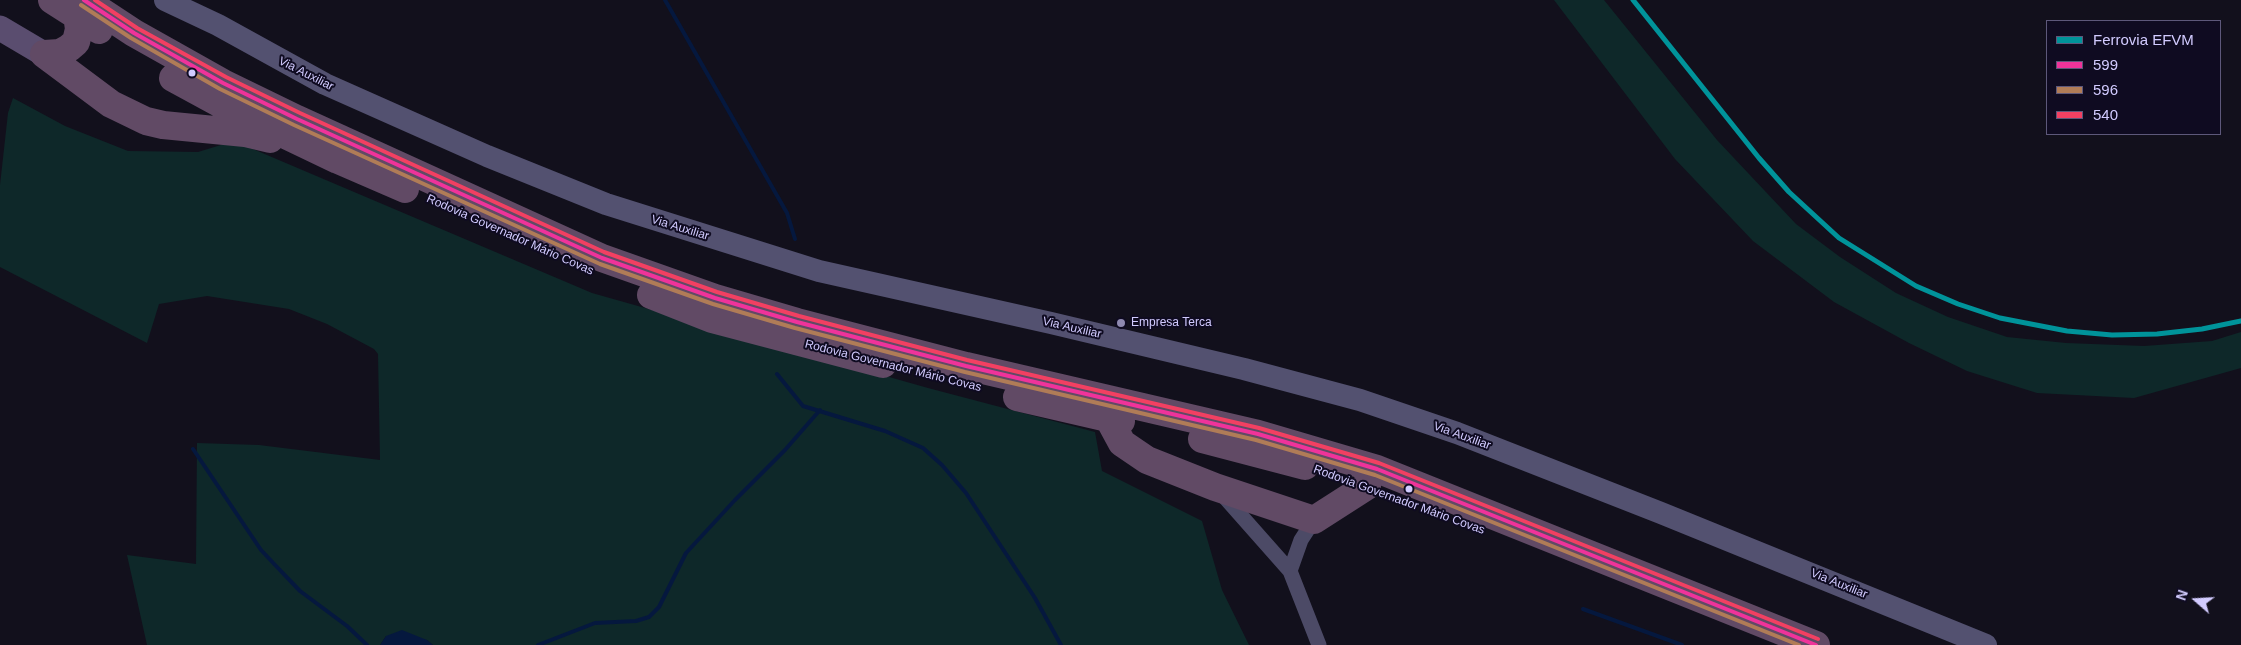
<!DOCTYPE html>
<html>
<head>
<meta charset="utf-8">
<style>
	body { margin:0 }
	#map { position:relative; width:2241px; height:645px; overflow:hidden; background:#12101c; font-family:Arial,sans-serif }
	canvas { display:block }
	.legend { position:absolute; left:2046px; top:20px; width:175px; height:115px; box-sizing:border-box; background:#0f0b21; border:1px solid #5d587a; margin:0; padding:6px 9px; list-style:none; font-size:15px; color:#d2cbff }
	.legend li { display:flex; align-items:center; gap:10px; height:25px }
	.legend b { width:25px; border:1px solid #5d587a }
	.north { position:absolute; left:2171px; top:575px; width:50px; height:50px; -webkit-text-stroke:4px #0f0b21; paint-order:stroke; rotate:289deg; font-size:14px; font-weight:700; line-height:20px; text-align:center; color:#d2cbff }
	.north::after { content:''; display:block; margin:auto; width:18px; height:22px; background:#d2cbff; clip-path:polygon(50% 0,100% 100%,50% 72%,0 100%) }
</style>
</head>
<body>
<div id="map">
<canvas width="2241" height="645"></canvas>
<ul class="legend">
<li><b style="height:6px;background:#00939a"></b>Ferrovia EFVM</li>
<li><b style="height:6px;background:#ef339a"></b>599</li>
<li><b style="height:6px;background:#b07c57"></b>596</li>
<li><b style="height:6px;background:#f24062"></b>540</li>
</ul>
<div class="north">N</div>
</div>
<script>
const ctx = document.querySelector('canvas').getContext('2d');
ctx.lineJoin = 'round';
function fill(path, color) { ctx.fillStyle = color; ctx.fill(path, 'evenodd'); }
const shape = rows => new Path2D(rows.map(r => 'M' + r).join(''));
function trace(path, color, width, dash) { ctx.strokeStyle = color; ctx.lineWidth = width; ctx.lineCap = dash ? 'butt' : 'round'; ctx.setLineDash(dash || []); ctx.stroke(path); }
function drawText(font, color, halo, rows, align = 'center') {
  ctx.font = font + ' Arial,sans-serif'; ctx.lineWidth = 4; ctx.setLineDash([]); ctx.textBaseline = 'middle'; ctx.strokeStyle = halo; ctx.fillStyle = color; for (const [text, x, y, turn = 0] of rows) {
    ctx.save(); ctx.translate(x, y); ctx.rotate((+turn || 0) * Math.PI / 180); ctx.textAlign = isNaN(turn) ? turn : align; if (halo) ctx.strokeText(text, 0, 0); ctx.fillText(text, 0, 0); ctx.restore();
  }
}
fill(shape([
	[1554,0,1604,0,1717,140,1796,224,1840,257,1896,293,1948,317,2007,337,2066,343,2144,346,2212,341,2241,332,2241,368,2134,398,2037,393,1967,371,1909,343,1834,302,1753,241,1675,159],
	[13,98,65,126,128,151,198,152,234,141,592,293,928,388,1095,432,1102,471,1202,521,1222,590,1249,645,433,645,427,640,386,636,380,645,147,645,127,555,196,564,197,443,259,445,380,460,378,354,374,349,327,324,289,309,207,296,159,304,147,343,0,267,0,185,8,113]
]), '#0e2829');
fill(shape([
	[402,630,427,640,433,645,380,645,386,636]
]), '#05183e');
trace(shape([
	[665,0,787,213,795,239],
	[777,374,803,406,885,431,923,448,942,465,966,493,1035,598,1061,645],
	[193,449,261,550,277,567,300,591,347,626,367,645],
	[1583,609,1682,645],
	[538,645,595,623,636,621,649,617,659,607,686,553,735,500,785,450,820,410]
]), '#05183e', 4);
trace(shape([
	[1221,493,1290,571,1319,645],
	[1290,571,1301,540,1314,520]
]), '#4c4a66', 15);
trace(shape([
	[165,0,218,25,325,84,487,156,606,204,819,271,1051,323,1244,369,1360,400,1457,433,1661,513,1986,645]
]), '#535170', 22);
trace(shape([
	[0,28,44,54]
]), '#5a4d6f', 25);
trace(shape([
	[52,0,99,30],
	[84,0,134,33,223,83,297,119,602,258,715,298,797,322,966,366,1258,434,1377,469,1816,645],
	[44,54,111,104,146,121,163,125,245,133,270,139],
	[44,54,60,53,69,48,76,42,79,29,77,15],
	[173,78,219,103,338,160,405,189],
	[651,295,712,319,883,364],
	[1017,397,1121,421],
	[1109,419,1122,443,1147,460,1215,487,1314,520,1367,486],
	[1202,439,1305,466]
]), '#614a65', 28);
trace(shape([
	[84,0,134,33,223,83,297,119,602,258,715,298,797,322,966,366,1258,434,1377,469,1816,645]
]), '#ef339a', 4);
trace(shape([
	[81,5,131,38,220,89,294,125,600,264,713,304,795,328,965,372,1256,440,1375,475,1799,645]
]), '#b07c57', 4);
trace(shape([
	[95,0,137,28,226,77,300,113,604,252,717,292,799,316,967,360,1259,428,1379,463,1818,639]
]), '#f24062', 4);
trace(shape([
	[1633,0,1759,158,1789,192,1839,238,1916,286,1958,304,2000,318,2067,331,2112,335,2157,334,2202,329,2241,321]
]), '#00939a', 5);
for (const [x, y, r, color] of [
	[192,73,4.5,"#d2cbff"],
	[1121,323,5,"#8f8ab0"],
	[1409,489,4.5,"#d2cbff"]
]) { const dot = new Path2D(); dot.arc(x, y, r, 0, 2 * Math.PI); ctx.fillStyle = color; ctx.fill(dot); trace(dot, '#0f0b21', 2); }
drawText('12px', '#d2cbff', '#0f0b21', [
	["Via Auxiliar",306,74,27],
	["Via Auxiliar",680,228,17],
	["Rodovia Governador Mário Covas",510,235,24],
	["Via Auxiliar",1072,328,13],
	["Rodovia Governador Mário Covas",893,366,14],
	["Via Auxiliar",1462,436,20],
	["Rodovia Governador Mário Covas",1399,500,20],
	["Via Auxiliar",1839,584,22]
]);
drawText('12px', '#d2cbff', '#0f0b21', [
	["Empresa Terca",1131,323]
], 'left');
</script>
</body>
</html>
